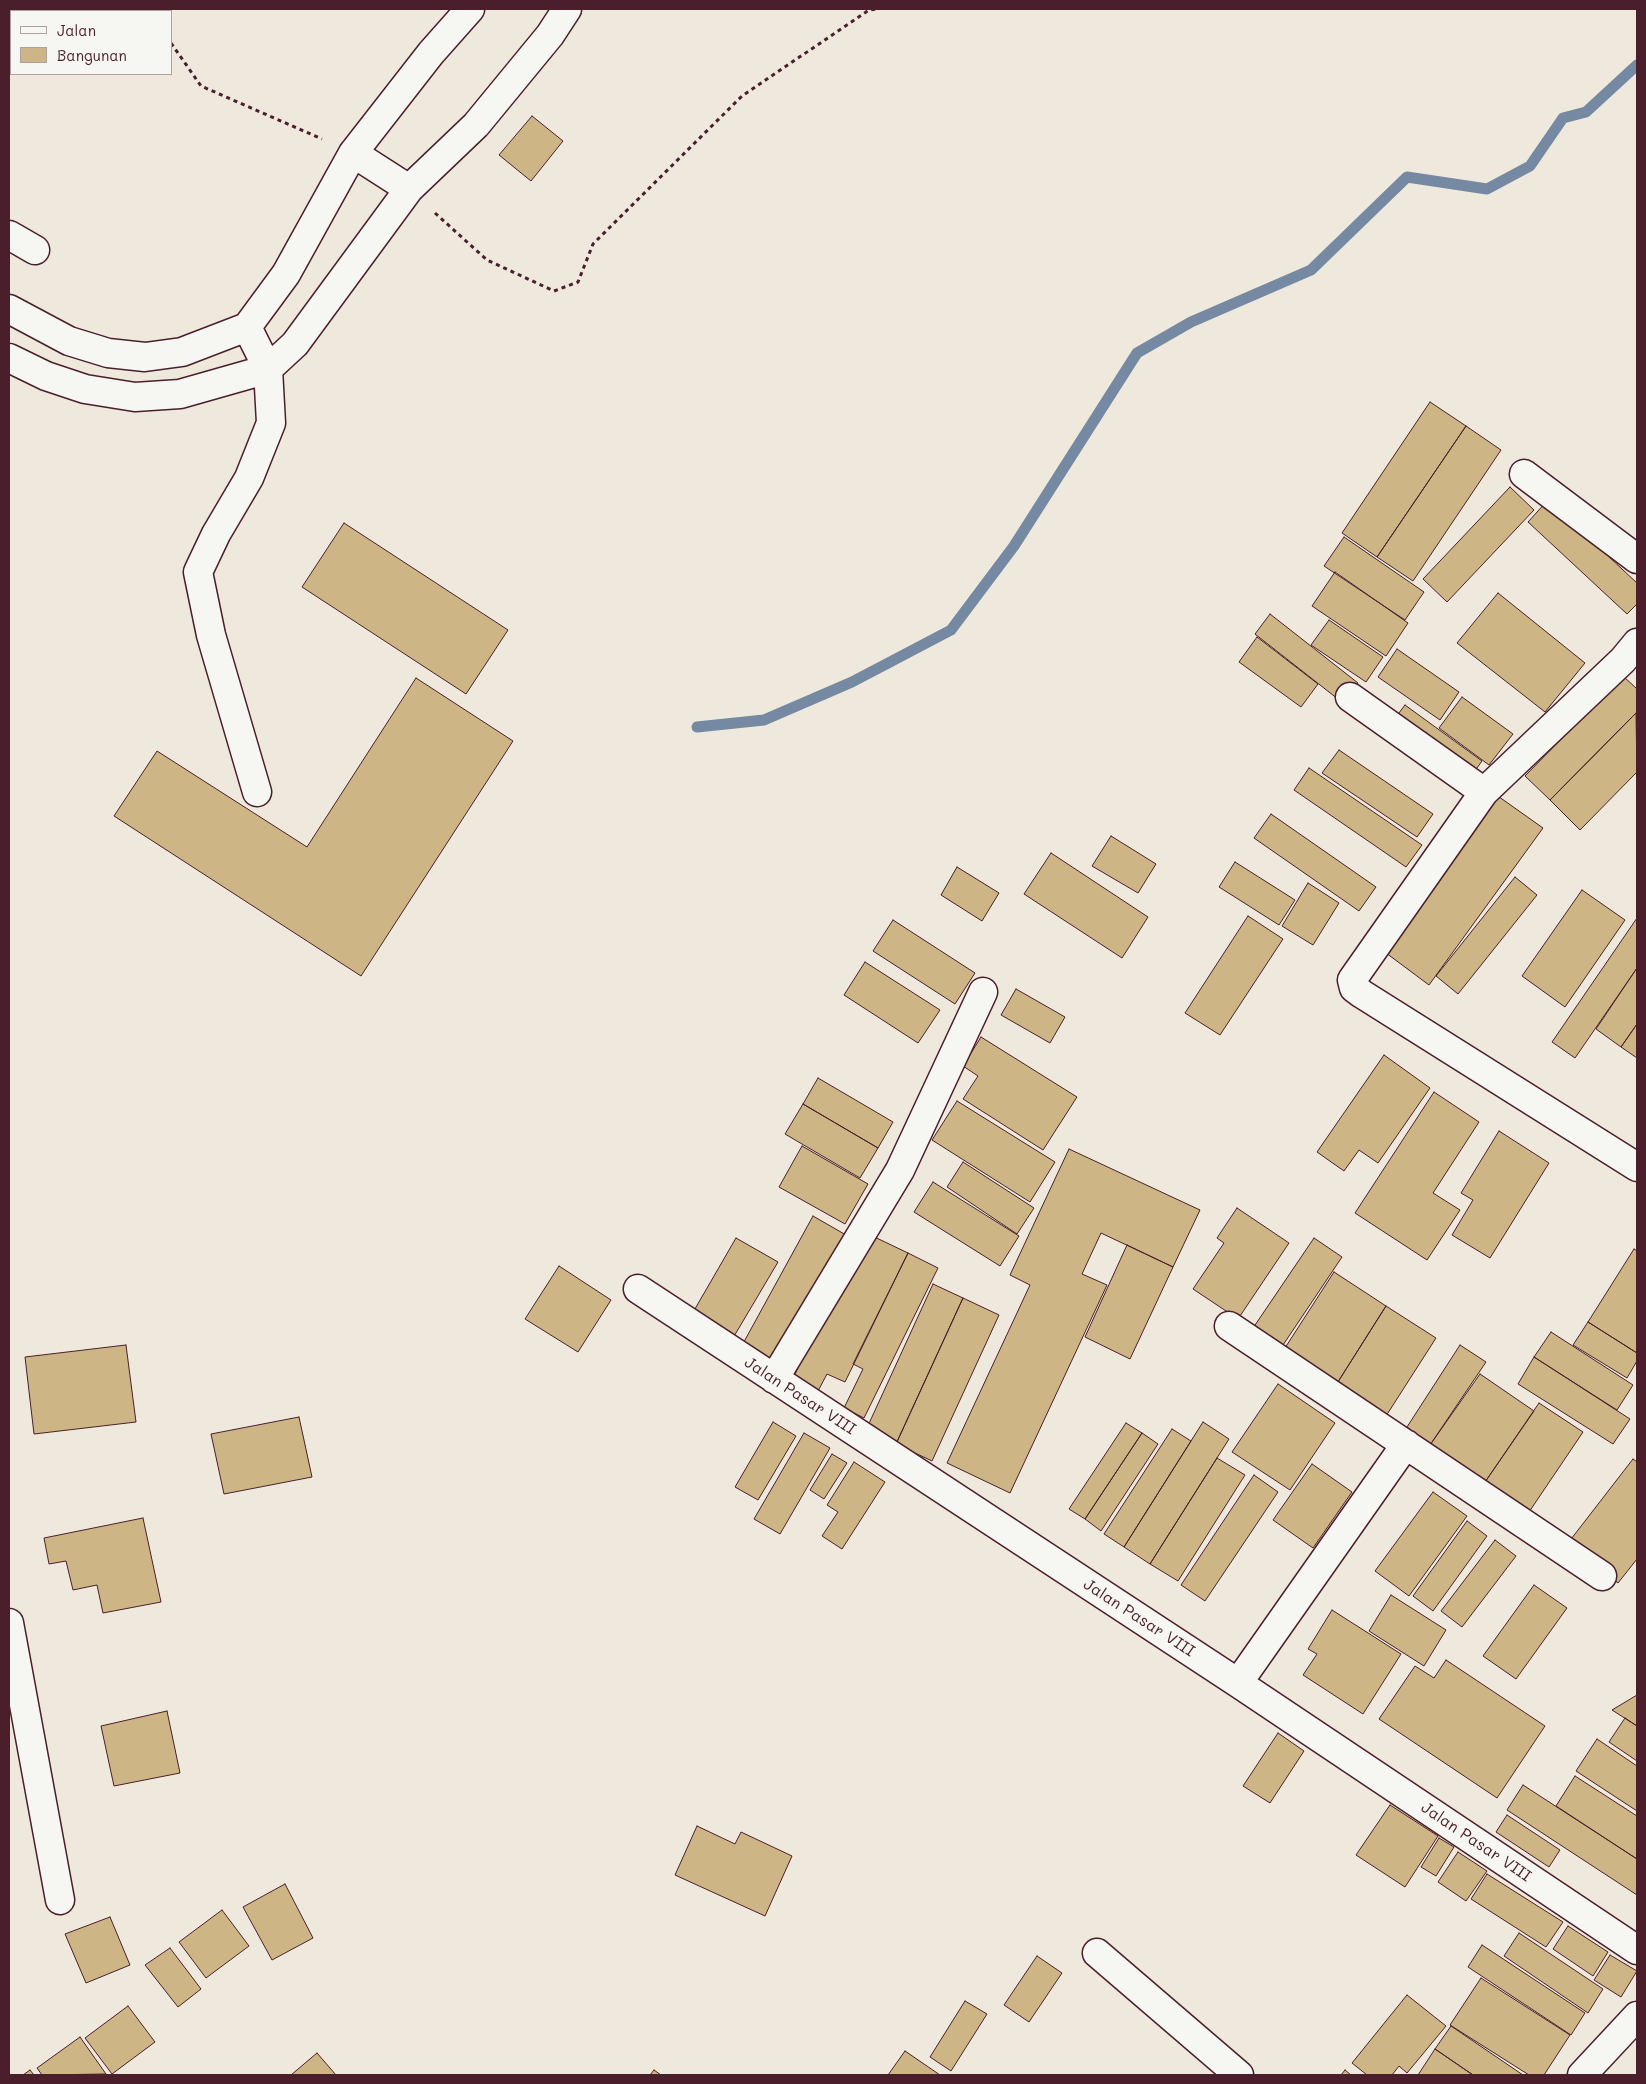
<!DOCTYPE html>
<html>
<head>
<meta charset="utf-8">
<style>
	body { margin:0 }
	#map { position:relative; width:1646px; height:2084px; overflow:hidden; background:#eee9dc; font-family:Mali,sans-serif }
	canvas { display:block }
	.frame { position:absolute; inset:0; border:10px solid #4a1f2b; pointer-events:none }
	.legend { position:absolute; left:10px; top:10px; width:162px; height:65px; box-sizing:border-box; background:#f6f6f2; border:1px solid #b1a0a2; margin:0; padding:6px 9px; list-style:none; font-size:15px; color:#4a1f2b }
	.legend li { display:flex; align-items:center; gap:10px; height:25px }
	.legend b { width:25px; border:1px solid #b1a0a2 }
</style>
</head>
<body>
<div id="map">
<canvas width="1646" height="2084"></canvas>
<div class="frame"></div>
<ul class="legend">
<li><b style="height:6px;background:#f6f6f2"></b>Jalan</li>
<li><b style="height:14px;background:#ceb585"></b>Bangunan</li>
</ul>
</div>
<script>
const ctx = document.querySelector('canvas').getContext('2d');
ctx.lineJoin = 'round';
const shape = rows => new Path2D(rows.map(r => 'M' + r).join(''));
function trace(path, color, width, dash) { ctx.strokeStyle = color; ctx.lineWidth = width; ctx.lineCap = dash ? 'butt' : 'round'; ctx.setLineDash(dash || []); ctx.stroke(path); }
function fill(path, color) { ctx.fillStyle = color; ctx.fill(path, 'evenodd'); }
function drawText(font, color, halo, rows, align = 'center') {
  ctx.font = font + ' Mali,sans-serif'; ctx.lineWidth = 4; ctx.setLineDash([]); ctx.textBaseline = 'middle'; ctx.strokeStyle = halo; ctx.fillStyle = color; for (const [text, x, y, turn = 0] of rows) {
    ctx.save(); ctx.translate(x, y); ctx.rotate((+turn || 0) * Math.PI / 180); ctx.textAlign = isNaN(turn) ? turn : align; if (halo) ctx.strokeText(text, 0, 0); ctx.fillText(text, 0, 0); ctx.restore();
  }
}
trace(shape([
	[697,727,764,720,852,682,951,630,1014,546,1137,353,1191,322,1311,270,1407,177,1487,189,1530,166,1563,118,1586,112,1637,65]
]), '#7589a3', 11);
const building = shape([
	[532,116,563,141,531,181,499,155,532,116],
	[1430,402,1466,426,1377,557,1342,533,1430,402],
	[1466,426,1501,450,1413,581,1377,557,1466,426],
	[1510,487,1534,510,1447,602,1423,579,1510,487],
	[1548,500,1637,583,1637,604,1627,614,1528,522,1548,500],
	[344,523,508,630,466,694,302,587,344,523],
	[1344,537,1424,592,1405,620,1324,566,1344,537],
	[1335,572,1408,623,1386,656,1312,606,1335,572],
	[1498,593,1585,663,1545,712,1457,643,1498,593],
	[1270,614,1358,683,1343,703,1255,634,1270,614],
	[1329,620,1383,657,1366,682,1311,645,1329,620],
	[1257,637,1318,684,1301,707,1239,662,1257,637],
	[1397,649,1459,692,1440,720,1378,677,1397,649],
	[1623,676,1637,689,1637,712,1550,800,1525,776,1623,676],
	[416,678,513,741,361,976,114,816,157,751,307,847,416,678],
	[1462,697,1513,734,1489,765,1439,728,1462,697],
	[1405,705,1482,761,1469,779,1392,722,1405,705],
	[1636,713,1637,772,1580,830,1550,800,1636,713],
	[1339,750,1433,814,1417,837,1322,773,1339,750],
	[1309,768,1422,845,1406,867,1294,790,1309,768],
	[1495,794,1543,828,1429,985,1382,950,1495,794],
	[1271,814,1376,887,1359,911,1254,838,1271,814],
	[1111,836,1156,864,1138,893,1092,866,1111,836],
	[1051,853,1148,917,1122,958,1024,894,1051,853],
	[1235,862,1295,900,1279,925,1219,887,1235,862],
	[957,867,999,893,982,921,941,895,957,867],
	[1515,877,1537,895,1458,994,1436,976,1515,877],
	[1308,883,1339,903,1313,945,1282,926,1308,883],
	[1582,890,1625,920,1565,1007,1522,976,1582,890],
	[1248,916,1283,939,1220,1035,1185,1013,1248,916],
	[1637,918,1637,968,1575,1058,1552,1042,1637,918],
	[893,920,975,973,955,1004,873,951,893,920],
	[865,962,940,1010,918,1043,844,995,865,962],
	[1637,968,1637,1024,1621,1047,1596,1029,1637,968],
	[1016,989,1065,1017,1050,1043,1001,1015,1016,989],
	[1637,1024,1637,1058,1621,1047,1637,1024],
	[981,1037,1077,1097,1043,1150,963,1099,978,1076,963,1066,981,1037],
	[1384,1055,1430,1088,1378,1163,1359,1150,1344,1171,1317,1152,1384,1055],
	[818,1078,893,1122,878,1148,803,1104,818,1078],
	[1434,1092,1479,1122,1433,1193,1460,1210,1427,1260,1355,1213,1434,1092],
	[957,1101,1055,1162,1030,1202,932,1140,957,1101],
	[803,1104,878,1148,860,1178,785,1134,803,1104],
	[1499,1131,1549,1163,1490,1258,1452,1235,1473,1200,1461,1193,1499,1131],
	[802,1146,868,1184,845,1224,779,1187,802,1146],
	[1069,1149,1200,1210,1173,1267,1101,1233,1082,1274,1107,1285,1010,1493,947,1463,1030,1285,1010,1275,1069,1149],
	[963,1162,1034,1208,1017,1234,947,1187,963,1162],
	[933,1182,1019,1236,1000,1266,914,1212,933,1182],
	[1237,1208,1289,1243,1238,1319,1193,1289,1224,1243,1217,1238,1237,1208],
	[813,1216,846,1235,773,1367,740,1349,813,1216],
	[864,1232,908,1253,845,1382,827,1374,818,1391,793,1378,864,1232],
	[736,1238,778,1262,733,1338,692,1314,736,1238],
	[1314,1238,1342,1257,1279,1351,1251,1331,1314,1238],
	[1127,1245,1173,1267,1130,1359,1085,1337,1127,1245],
	[1634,1249,1637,1251,1637,1353,1588,1322,1634,1249],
	[908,1253,938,1268,864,1418,844,1408,863,1369,853,1364,908,1253],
	[559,1266,611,1300,578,1352,525,1319,559,1266],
	[1334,1272,1386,1306,1336,1385,1283,1351,1334,1272],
	[933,1284,963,1298,896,1444,866,1430,933,1284],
	[963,1298,999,1315,932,1461,896,1444,963,1298],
	[1386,1306,1436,1338,1386,1416,1336,1385,1386,1306],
	[1588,1322,1637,1353,1637,1361,1627,1378,1573,1345,1588,1322],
	[1551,1332,1633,1385,1617,1410,1534,1357,1551,1332],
	[126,1345,136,1422,34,1434,25,1357,126,1345],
	[1460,1345,1486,1362,1430,1445,1407,1427,1460,1345],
	[1534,1357,1630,1419,1613,1444,1518,1384,1534,1357],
	[1480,1374,1534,1411,1483,1485,1430,1445,1480,1374],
	[1278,1384,1335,1423,1290,1490,1232,1452,1278,1384],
	[1539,1403,1583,1432,1527,1515,1483,1485,1539,1403],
	[299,1417,312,1477,224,1494,211,1434,299,1417],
	[773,1422,796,1436,758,1500,735,1487,773,1422],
	[1203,1422,1229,1439,1150,1564,1124,1547,1203,1422],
	[1126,1423,1142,1433,1085,1519,1069,1509,1126,1423],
	[1172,1429,1191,1441,1124,1547,1104,1534,1172,1429],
	[804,1433,830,1448,780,1534,754,1519,804,1433],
	[1142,1433,1158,1444,1101,1531,1085,1519,1142,1433],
	[832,1454,847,1463,824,1499,810,1490,832,1454],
	[1217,1458,1245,1475,1178,1581,1150,1564,1217,1458],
	[1633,1459,1637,1462,1637,1559,1618,1583,1568,1543,1633,1459],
	[854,1462,885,1482,842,1549,822,1536,838,1512,827,1505,854,1462],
	[1312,1464,1352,1492,1313,1548,1273,1520,1312,1464],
	[1254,1475,1278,1492,1205,1601,1181,1585,1254,1475],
	[1433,1492,1467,1516,1409,1596,1375,1571,1433,1492],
	[143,1518,161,1602,103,1613,97,1585,73,1590,66,1561,49,1564,44,1538,143,1518],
	[1467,1521,1487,1536,1433,1611,1413,1596,1467,1521],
	[1495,1540,1516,1556,1462,1627,1441,1611,1495,1540],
	[1534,1585,1567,1608,1516,1679,1483,1656,1534,1585],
	[1391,1595,1446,1630,1424,1666,1369,1631,1391,1595],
	[1332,1610,1401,1654,1363,1714,1303,1675,1317,1654,1308,1649,1332,1610],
	[1446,1660,1545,1726,1497,1798,1379,1719,1415,1666,1434,1678,1446,1660],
	[1637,1695,1637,1726,1612,1710,1637,1695],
	[167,1711,180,1773,114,1786,101,1726,167,1711],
	[1625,1718,1637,1726,1637,1761,1609,1742,1625,1718],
	[1278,1733,1304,1751,1270,1803,1243,1786,1278,1733],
	[1597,1739,1637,1766,1637,1811,1576,1771,1597,1739],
	[1575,1776,1637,1816,1637,1859,1556,1806,1575,1776],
	[1523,1785,1637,1859,1637,1895,1507,1810,1523,1785],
	[1390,1805,1438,1836,1405,1887,1356,1855,1390,1805],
	[1507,1815,1560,1850,1549,1867,1496,1832,1507,1815],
	[697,1826,735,1844,741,1832,792,1856,765,1916,675,1875,697,1826],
	[1439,1838,1454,1847,1436,1876,1421,1867,1439,1838],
	[1458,1852,1487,1871,1466,1901,1438,1882,1458,1852],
	[1487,1874,1563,1922,1546,1947,1471,1899,1487,1874],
	[285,1884,313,1938,272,1960,243,1907,285,1884],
	[222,1910,249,1946,206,1978,179,1942,222,1910],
	[110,1917,130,1965,86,1983,65,1934,110,1917],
	[1568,1926,1608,1952,1593,1976,1553,1949,1568,1926],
	[1519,1933,1603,1989,1588,2013,1504,1956,1519,1933],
	[1482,1945,1585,2013,1571,2035,1468,1967,1482,1945],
	[170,1948,201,1989,178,2007,145,1965,170,1948],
	[1610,1955,1637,1971,1621,1997,1594,1980,1610,1955],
	[1037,1956,1062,1973,1029,2022,1004,2005,1037,1956],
	[1481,1978,1570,2035,1544,2075,1529,2075,1450,2025,1481,1978],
	[1407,1995,1446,2026,1407,2073,1399,2066,1392,2075,1367,2075,1352,2063,1407,1995],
	[965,2001,987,2014,951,2071,930,2057,965,2001],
	[128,2006,155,2042,112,2074,85,2038,128,2006],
	[1451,2026,1523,2075,1473,2075,1435,2049,1451,2026],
	[80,2037,106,2074,42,2075,37,2068,80,2037],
	[1435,2049,1473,2075,1418,2075,1435,2049],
	[905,2051,940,2075,888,2075,905,2051],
	[317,2053,336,2075,291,2075,317,2053],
	[30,2070,34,2075,23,2075,30,2070],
	[654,2070,661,2075,650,2075,654,2070],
	[1345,2070,1351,2075,1341,2075,1345,2070]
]);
fill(building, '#ceb585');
trace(building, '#4a1f2b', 1);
const minor = shape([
	[353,153,409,189],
	[9,235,35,250],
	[9,309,69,341,108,353,145,357,182,352,247,327,286,274,353,153,431,53,470,9],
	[247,327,268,369,271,423,249,478,216,534,198,572,211,635,257,792],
	[9,358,46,376,85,389,135,397,180,394,268,369,295,344,409,189,476,125,550,35,567,9],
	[1524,474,1637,559],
	[1637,643,1623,660,1484,792,1352,980,1354,988,1362,994,1637,1167],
	[1350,697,1484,792],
	[638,1289,1238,1683,1637,1950],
	[1229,1326,1602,1576],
	[774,1379,900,1170,983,992],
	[9,1623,60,1900],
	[1238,1683,1406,1444],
	[1097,1953,1239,2075]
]);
const major = shape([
	[1582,2075,1637,2016]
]);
trace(minor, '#4a1f2b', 31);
trace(major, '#4a1f2b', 31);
trace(shape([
	[152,9,153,11],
	[171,43,201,86,322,139],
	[435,213,487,260,554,291,578,282,593,244,742,96,869,10,877,9]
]), '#4a1f2b', 3, [4, 4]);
trace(minor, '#f6f6f2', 28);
trace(major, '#f6f6f2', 28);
drawText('16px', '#4a1f2b', '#f6f6f2', [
	["Jalan Pasar VIII",800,1396,33],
	["Jalan Pasar VIII",1139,1618,33],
	["Jalan Pasar VIII",1476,1842,34]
]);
</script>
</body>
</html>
